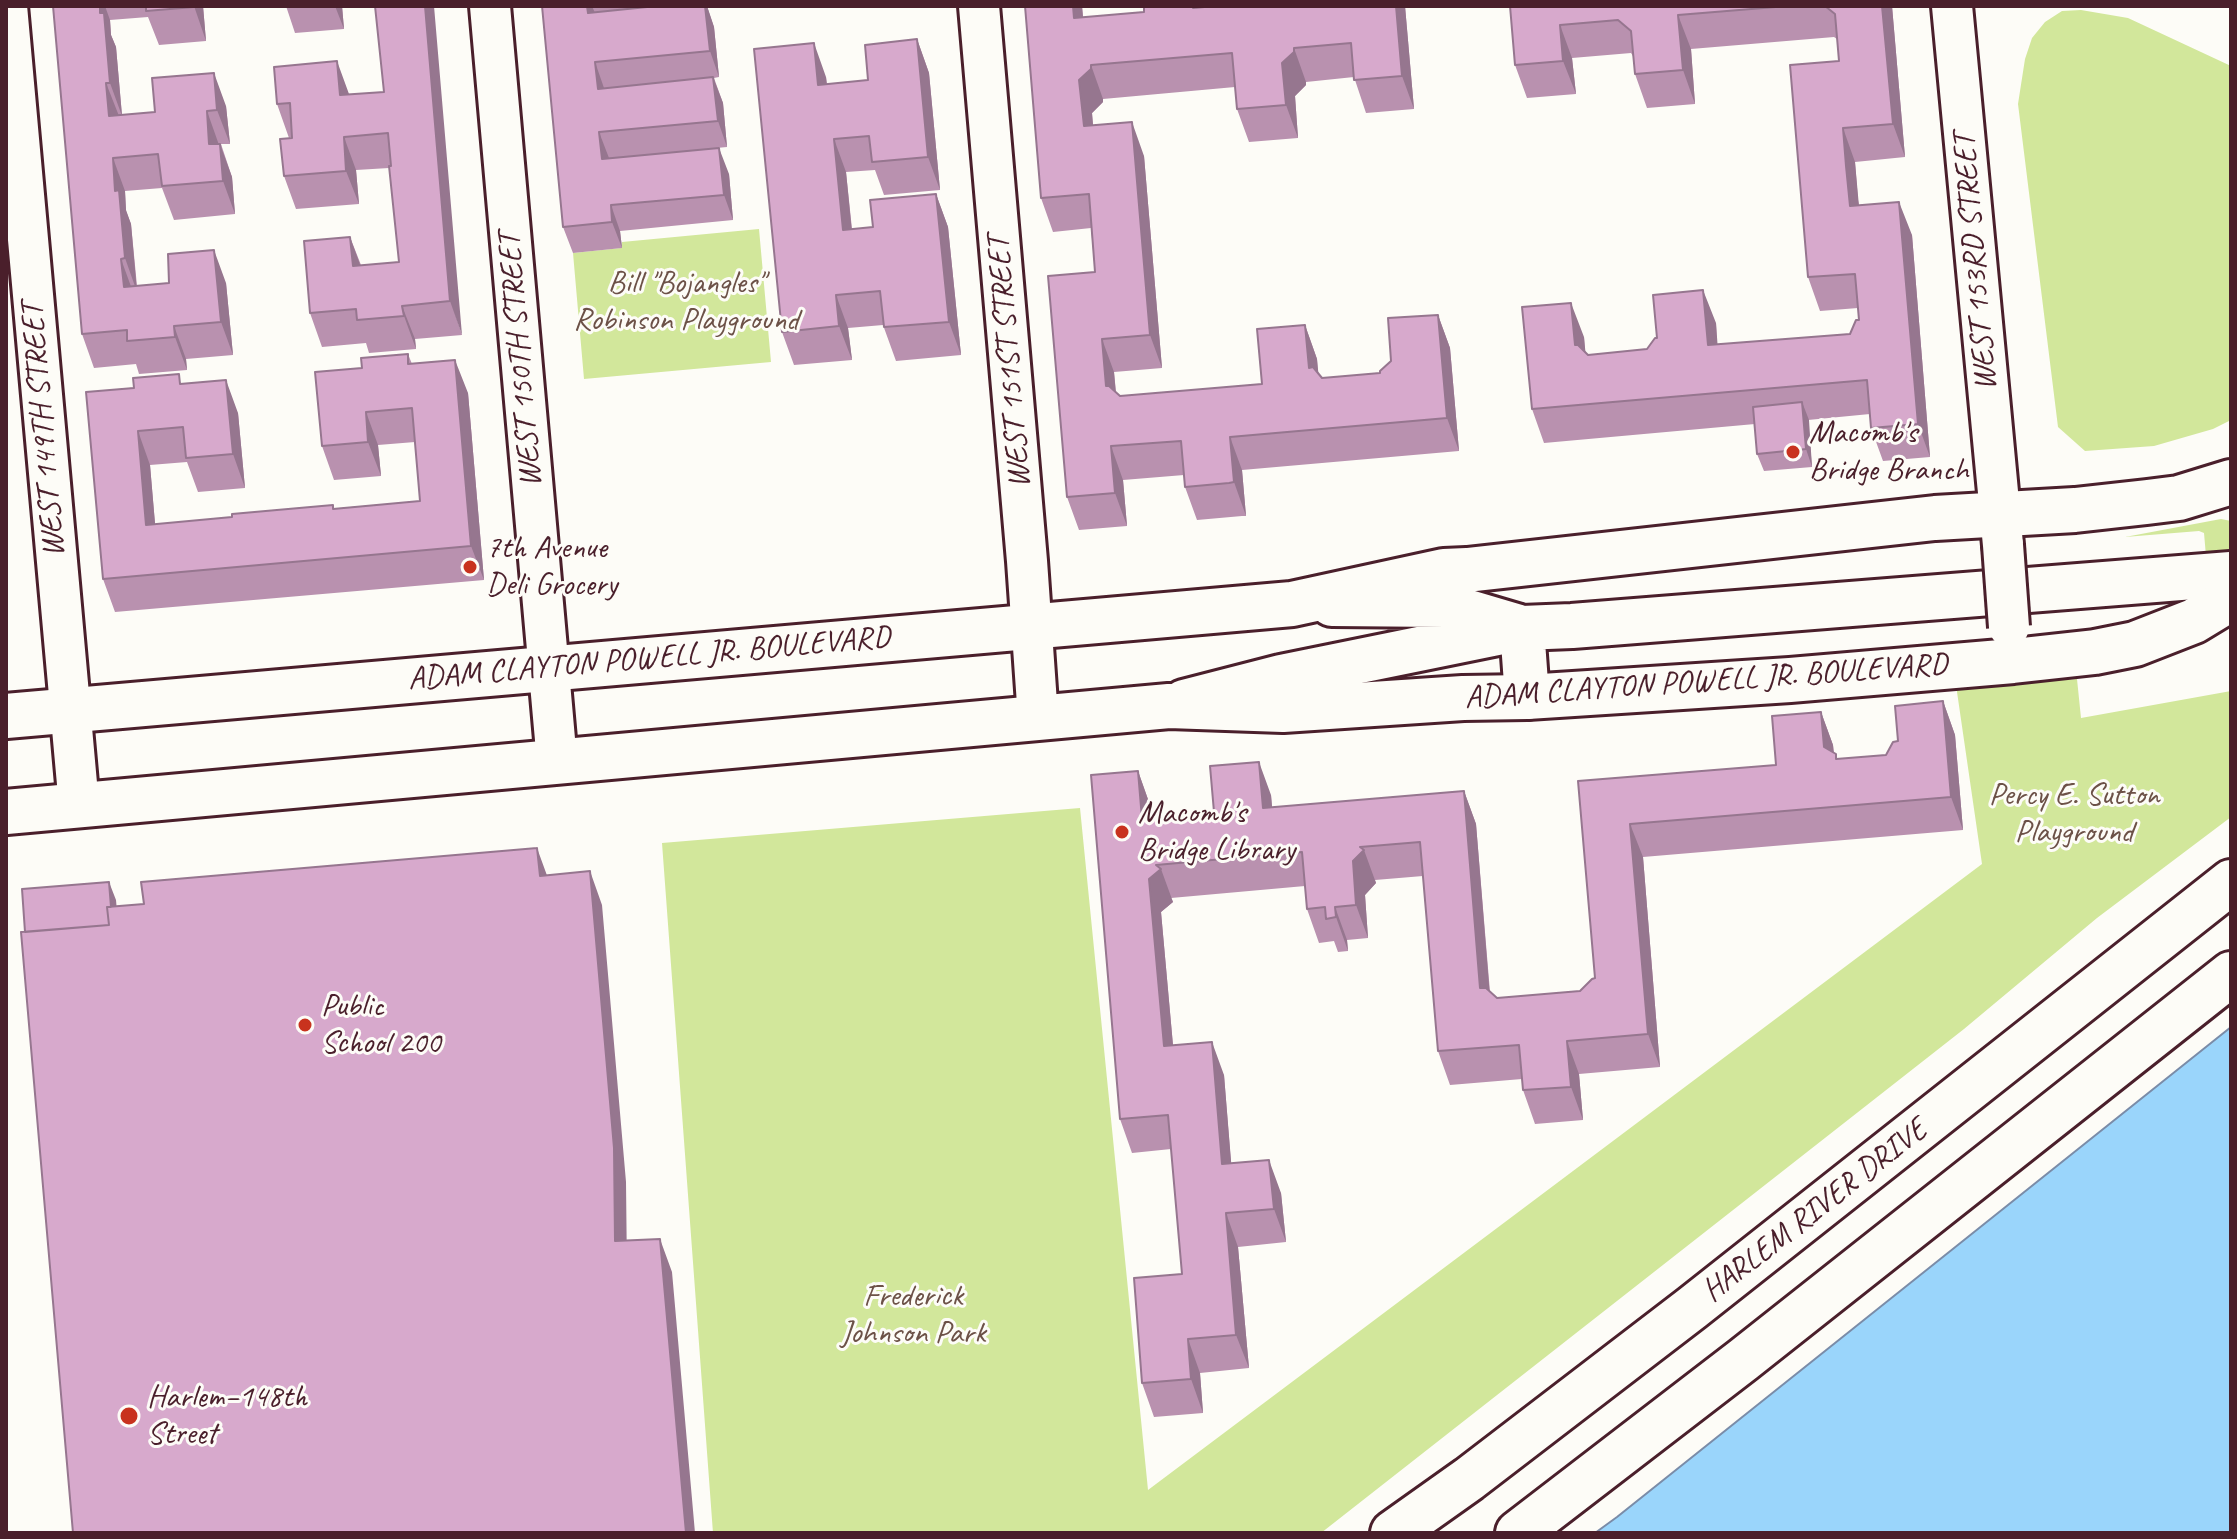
<!DOCTYPE html>
<html>
<head>
<meta charset="utf-8">
<style>
	body { margin:0 }
	#map { position:relative; width:2237px; height:1539px; overflow:hidden; background:#fdfcf7; font-family:Caveat,sans-serif }
	canvas { display:block }
	.frame { position:absolute; inset:0; border:8px solid #4a1f2b; pointer-events:none }
</style>
</head>
<body>
<div id="map">
<canvas width="2237" height="1539"></canvas>
<div class="frame"></div>
</div>
<script>
const ctx = document.querySelector('canvas').getContext('2d');
ctx.lineJoin = 'round';
function fill(path, color) { ctx.fillStyle = color; ctx.fill(path, 'evenodd'); }
const shape = rows => new Path2D(rows.map(r => 'M' + r).join(''));
function trace(path, color, width, dash) { ctx.strokeStyle = color; ctx.lineWidth = width; ctx.lineCap = dash ? 'butt' : 'round'; ctx.setLineDash(dash || []); ctx.stroke(path); }
function drawText(font, color, halo, rows, align = 'center') {
  ctx.font = font + ' Caveat,sans-serif'; ctx.lineWidth = 6; ctx.setLineDash([]); ctx.textBaseline = 'middle'; ctx.strokeStyle = halo; ctx.fillStyle = color; for (const [text, x, y, turn = 0] of rows) {
    ctx.save(); ctx.translate(x, y); ctx.rotate((+turn || 0) * Math.PI / 180); ctx.textAlign = isNaN(turn) ? turn : align; if (halo) ctx.strokeText(text, 0, 0); ctx.fillText(text, 0, 0); ctx.restore();
  }
}
fill(shape([
	[2081,10,2128,18,2231,66,2231,420,2213,429,2154,446,2085,451,2058,427,2018,104,2025,59,2032,38,2045,22,2062,11],
	[759,229,771,362,584,379,573,253,621,248,622,242],
	[2221,519,2231,521,2231,562,2208,579,2204,533,2199,531,2125,537],
	[2077,679,2081,718,2231,691,2231,817,2097,918,1964,1029,1321,1533,713,1533,662,843,1080,808,1148,1490,1982,864,1956,685]
]), '#d2e79b');
const water = shape([
	[2231,1027,2231,1533,1595,1533,1617,1517,2231,1027]
]);
fill(water, '#9ad5fb');
trace(water, '#7a8ca8', 2);
const street = shape([
	[7,6,79,806],
	[490,6,557,762],
	[979,6,1027,561,1038,718],
	[1952,6,2003,545]
]);
const secondary = shape([
	[1332,604,1445,605,1516,626],
	[1522,628,1527,697],
	[1184,702,1281,677,1522,628,1572,626,2231,574]
]);
const primary = shape([
	[6,716,1292,604,1444,571,1467,570,1935,518,2075,510,2147,502,2179,498,2231,482],
	[6,812,1169,706,1283,710,1463,698,1527,697,1790,680,2013,661,2095,652,2135,644,2194,621,2222,604,2231,597]
]);
const highway = shape([
	[1393,1533,1469,1479,1692,1308,2231,882],
	[1518,1533,1743,1360,2231,974]
]);
trace(street, '#4a1f2b', 46);
trace(secondary, '#4a1f2b', 50);
trace(primary, '#4a1f2b', 50);
trace(highway, '#4a1f2b', 50);
trace(street, '#fdfcf7', 40);
trace(secondary, '#fdfcf7', 44);
trace(primary, '#fdfcf7', 44);
trace(highway, '#fdfcf7', 44);
const streetBridge = shape([
	[2003,545,2009,627]
]);
trace(streetBridge, '#4a1f2b', 46, []);
trace(streetBridge, '#fdfcf7', 40);
fill(shape([
	[53,6,203,6,206,41,159,45,148,17,110,20,111,35,116,47,122,115,226,106,230,144,221,144,232,177,235,214,174,220,162,188,125,191,126,211,131,224,137,286,226,283,233,355,186,359,187,370,139,374,136,364,94,368,82,334],
	[286,6,342,6,344,29,295,33],
	[542,6,707,6,714,27,719,77,714,78,723,103,727,147,664,153,729,174,733,220,620,231,622,248,573,253,563,227],
	[1082,6,1083,17,1144,12,1144,6,1202,6,1202,7,1216,6,1405,6,1414,109,1366,113,1354,77,1306,82,1306,85,1295,96,1298,138,1249,142,1237,109,1235,87,1103,99,1103,102,1092,113,1093,126,1144,156,1162,368,1114,372,1116,392,1120,396,1262,384,1305,325,1317,359,1318,374,1322,378,1380,373,1438,315,1450,348,1459,451,1242,470,1246,516,1242,516,1197,520,1185,487,1184,475,1123,480,1127,526,1079,530,1067,497,1095,272,1091,228,1053,232,1041,198],
	[1510,6,1892,6,1905,157,1855,162,1858,200,1859,205,1912,235,1930,457,1883,461,1871,428,1870,414,1808,420,1812,467,1764,471,1757,454,1755,424,1544,443,1532,409,1584,337,1585,352,1588,355,1647,349,1657,338,1716,323,1717,345,1850,334,1859,320,1858,308,1820,311,1808,277,1839,61,1837,39,1834,37,1691,49,1695,104,1647,108,1635,74,1633,56,1631,53,1572,58,1576,94,1527,98,1515,65],
	[917,39,929,73,940,190,884,195,875,170,846,172,852,229,873,227,936,194,948,227,961,355,896,361,883,325,848,328,852,360,794,365,782,332,826,77,827,84,868,80],
	[384,92,462,335,415,339,416,349,369,353,366,343,322,347,310,313,350,237,361,265,399,262,389,168,356,170,359,204,296,209,284,176,292,137,289,138,277,104,349,95],
	[408,354,412,364,468,393,484,580,115,612,103,579,86,392,182,383,238,413,245,488,198,492,187,462,150,465,155,524,420,501,415,442,378,445,381,476,334,480,322,446,362,368],
	[1943,701,1955,735,1963,830,1643,857,1660,1067,1579,1074,1583,1120,1535,1124,1523,1090,1522,1079,1450,1085,1438,1051,1423,876,1375,880,1376,883,1365,895,1368,938,1347,940,1348,951,1338,952,1334,941,1319,943,1307,909,1305,886,1171,898,1173,902,1161,912,1173,1045,1224,1075,1231,1163,1281,1193,1286,1242,1238,1247,1249,1368,1200,1373,1203,1413,1154,1417,1142,1383,1182,1274,1171,1149,1132,1153,1120,1119,1138,771,1150,805,1151,818,1214,812,1271,795,1272,807,1464,791,1476,824,1490,992,1497,998,1580,991,1595,978,1578,781,1776,765,1821,712,1833,745,1834,753,1837,759,1886,755,1898,741]
]), '#b991af');
fill(shape([
	[100,6,105,6,110,20,111,35,116,47,122,116,110,83],
	[194,6,203,6,206,41],
	[335,6,342,6,344,29],
	[425,6,434,6,462,335,450,301],
	[587,6,592,6,595,13,588,13],
	[705,6,707,6,714,27,719,77,710,51],
	[1073,6,1082,6,1086,52,1074,18],
	[1396,6,1405,6,1414,109,1402,76],
	[1882,6,1892,6,1905,157,1893,124],
	[1678,15,1691,49,1695,104,1683,70],
	[1560,25,1572,58,1576,94,1563,61],
	[917,39,929,73,940,190,928,157],
	[814,43,826,77,830,118,818,85],
	[1294,48,1306,82,1306,85,1295,96,1298,138,1286,105,1282,63],
	[337,61,349,94,340,95],
	[595,62,604,88,598,89],
	[1091,65,1103,99,1103,102,1092,113,1096,160,1084,126,1079,80],
	[214,73,226,106,230,144,217,110],
	[713,77,723,103,727,147,718,121],
	[106,83,119,116,109,116],
	[207,111,219,145,209,144],
	[1132,122,1144,156,1162,368,1150,335],
	[1843,128,1855,162,1862,240,1850,206],
	[599,132,609,158,602,159],
	[344,137,356,170,359,204,346,171],
	[834,139,846,172,855,263,843,230],
	[220,144,232,177,235,214,223,181],
	[719,148,729,174,733,220,724,195],
	[113,158,125,191,126,210,131,224,137,292,125,258,115,191],
	[936,194,948,227,961,355,949,322],
	[1899,202,1912,235,1930,457,1918,424],
	[611,205,620,231,622,248,612,222],
	[350,237,362,270,353,266],
	[214,250,226,283,233,355,221,322],
	[121,259,133,292,124,287],
	[1703,290,1716,323,1720,379,1708,345],
	[836,295,848,328,852,360,839,326],
	[1571,303,1584,337,1588,379,1575,345],
	[402,306,415,339,416,349,404,316],
	[1438,315,1450,348,1459,451,1447,418],
	[1305,325,1317,359,1321,401,1309,368],
	[174,326,186,359,187,370,175,337],
	[1102,339,1114,372,1118,419,1106,386],
	[455,360,468,393,484,580,471,546],
	[226,380,238,413,245,488,233,454],
	[1802,402,1809,420,1812,467,1806,449],
	[366,412,378,445,381,476,368,442],
	[138,431,150,465,158,558,146,525],
	[1230,437,1242,470,1246,516,1234,482],
	[1111,446,1123,480,1127,526,1115,493],
	[1943,701,1955,735,1963,830,1951,797],
	[1821,712,1833,745,1836,780,1824,747],
	[1259,762,1271,795,1275,841,1263,808],
	[1138,771,1150,805,1154,852,1142,819],
	[1464,791,1476,824,1492,1022,1480,988],
	[1630,824,1643,857,1660,1067,1648,1034],
	[537,848,549,881,540,876],
	[1364,850,1376,883,1365,895,1368,938,1356,905,1353,861],
	[1161,869,1173,902,1161,912,1176,1079,1164,1046,1149,879],
	[590,871,602,905,626,1182,627,1274,615,1241],
	[109,882,116,900,121,958,114,941],
	[1335,907,1347,940,1348,951,1336,917],
	[1567,1041,1579,1074,1583,1120,1571,1087],
	[1212,1042,1224,1075,1234,1197,1222,1164],
	[1269,1160,1281,1193,1286,1242,1274,1209],
	[1226,1213,1238,1247,1249,1368,1236,1335],
	[660,1239,672,1272,695,1533,686,1533],
	[1188,1339,1200,1373,1203,1413,1191,1379]
]), '#96768f');
const building = shape([
	[53,6,100,6,100,13,104,13,110,83,106,83,109,116,155,112,152,78,214,73,217,110,207,111,209,144,220,144,223,181,162,186,158,154,113,158,115,191,119,190,125,258,121,259,124,287,169,283,168,254,214,250,221,322,174,326,175,337,127,341,127,330,82,334,53,6],
	[146,6,194,6,194,7,146,11,146,6],
	[375,6,425,6,450,301,402,306,404,316,357,320,356,309,310,313,304,241,350,237,353,266,399,262,389,166,391,166,388,133,344,137,346,171,284,176,280,139,292,138,290,103,277,104,274,67,337,61,340,95,384,92,375,6],
	[542,6,587,6,588,13,657,6,705,6,710,51,595,62,598,89,713,77,718,121,599,132,602,159,719,148,724,195,611,205,612,222,563,227,542,6],
	[1025,6,1073,6,1074,18,1144,12,1144,6,1193,6,1193,8,1216,6,1396,6,1402,76,1354,80,1351,43,1294,48,1294,52,1282,63,1286,105,1237,109,1232,53,1091,65,1091,69,1079,80,1084,126,1132,122,1141,229,1150,335,1102,339,1106,386,1109,386,1120,396,1262,384,1257,329,1305,325,1309,368,1313,367,1322,378,1380,373,1380,371,1391,361,1388,318,1438,315,1447,418,1230,437,1234,482,1229,483,1185,487,1181,441,1111,446,1115,493,1067,497,1048,276,1095,272,1089,194,1041,198,1025,6],
	[1510,6,1788,6,1678,15,1683,70,1635,74,1631,31,1618,20,1560,25,1563,61,1515,65,1510,6],
	[1825,6,1882,6,1893,124,1843,128,1846,166,1850,206,1899,202,1918,424,1871,428,1867,380,1532,409,1522,307,1571,303,1575,345,1578,345,1588,355,1647,349,1655,338,1657,338,1653,295,1703,290,1708,345,1850,334,1856,320,1859,320,1855,274,1808,277,1790,65,1839,61,1835,14,1825,6],
	[917,39,928,157,872,162,869,136,834,139,843,230,873,227,870,200,936,194,949,322,884,327,880,291,836,295,839,326,782,332,754,49,814,43,818,85,868,80,865,45,917,39],
	[408,354,408,364,455,360,471,546,103,579,86,392,134,388,133,378,179,374,180,384,226,380,233,454,186,458,183,427,138,431,146,525,232,517,232,514,333,505,333,509,420,501,412,408,366,412,368,442,322,446,315,372,362,368,361,358,408,354],
	[1802,402,1806,449,1757,454,1753,407,1802,402],
	[1943,701,1951,797,1630,824,1648,1034,1567,1041,1571,1087,1523,1090,1519,1045,1438,1051,1420,842,1360,847,1364,850,1353,861,1356,905,1335,907,1336,917,1326,919,1325,907,1307,909,1302,852,1156,865,1161,869,1149,879,1164,1046,1212,1042,1222,1164,1269,1160,1274,1209,1226,1213,1236,1335,1188,1339,1191,1379,1142,1383,1134,1278,1182,1274,1168,1115,1120,1119,1091,775,1138,771,1142,819,1214,812,1210,766,1259,762,1263,808,1464,791,1480,988,1486,988,1497,998,1580,991,1592,979,1595,978,1578,781,1776,765,1772,716,1821,712,1824,747,1836,754,1836,759,1886,755,1893,742,1898,741,1895,706,1943,701],
	[537,848,540,876,590,871,614,1148,615,1241,660,1239,686,1533,73,1533,21,932,109,925,107,907,144,904,141,882,537,848],
	[109,882,111,907,107,907,109,925,25,932,22,889,109,882]
]);
fill(building, '#d7a9cc');
trace(building, '#96768f', 2);
for (const [x, y, r, color] of [
	[1793,452,8,"#c8321e"],
	[470,567,8,"#c8321e"],
	[1122,832,8,"#c8321e"],
	[305,1025,8,"#c8321e"],
	[129,1416,10,"#c8321e"]
]) { const dot = new Path2D(); dot.arc(x, y, r, 0, 2 * Math.PI); ctx.fillStyle = color; ctx.fill(dot); trace(dot, '#fdfcf7', 3); }
drawText('32px', '#4a1f2b', '#fdfcf7', [
	["WEST 153RD STREET",1976,262,-95],
	["WEST 150TH STREET",521,360,-95],
	["WEST 151ST STREET",1010,362,-95],
	["WEST 149TH STREET",44,430,-95],
	["ADAM CLAYTON POWELL JR. BOULEVARD",649,659,-5],
	["ADAM CLAYTON POWELL JR. BOULEVARD",1706,682,-4],
	["HARLEM RIVER DRIVE",1815,1211,-38]
]);
drawText('32px', '#6c5147', '#fdfcf7', [
	["Bill \"Bojangles\"",686,284],
	["Robinson Playground",686,321],
	["Percy E. Sutton",2074,796],
	["Playground",2074,833],
	["Frederick",913,1297],
	["Johnson Park",913,1334]
]);
drawText('32px', '#4a1f2b', '#fdfcf7', [
	["Macomb's",1809,434],
	["Bridge Branch",1809,471],
	["7th Avenue",486,549],
	["Deli Grocery",486,586],
	["Macomb's",1138,814],
	["Bridge Library",1138,851],
	["Public",321,1007],
	["School 200",321,1044],
	["Harlem–148th",147,1398],
	["Street",147,1435]
], 'left');
</script>
</body>
</html>
